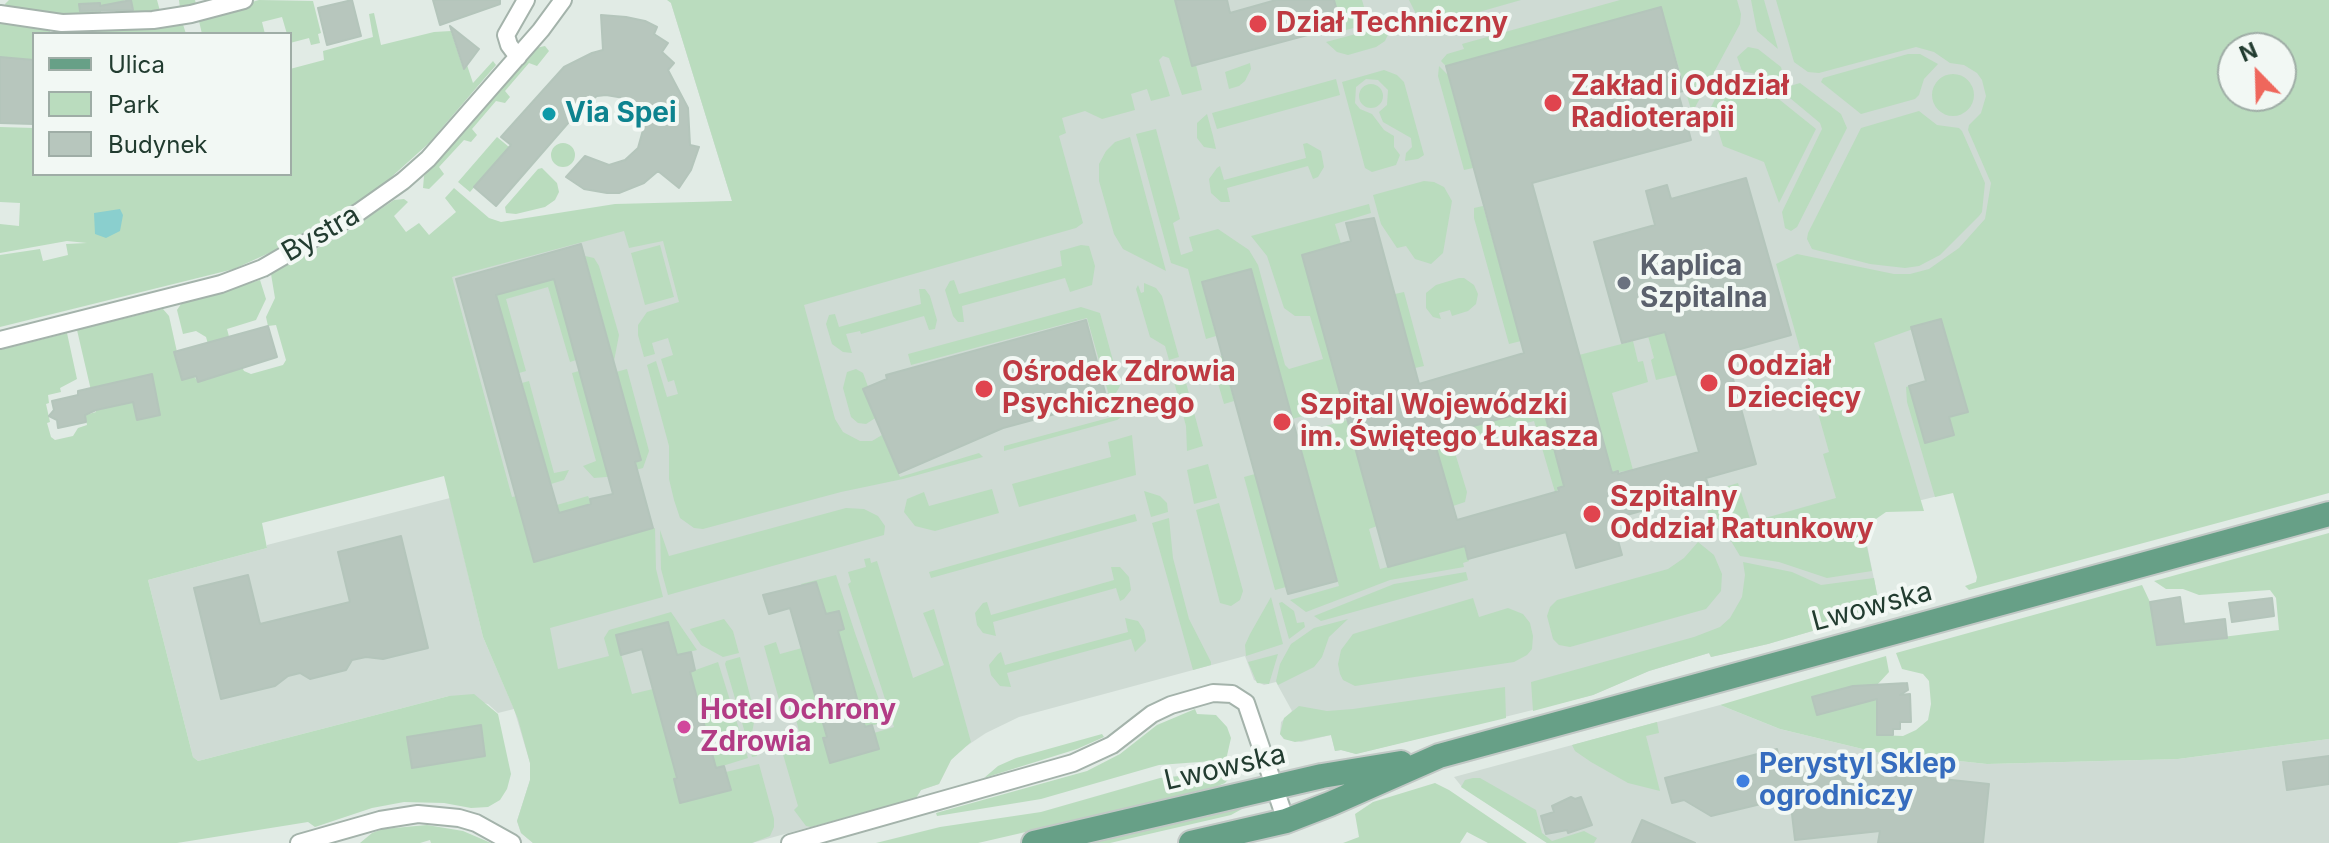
<!DOCTYPE html>
<html>
<head>
<meta charset="utf-8">
<style>
	body { margin:0 }
	#map { position:relative; width:2329px; height:843px; overflow:hidden; background:#e1ebe5; font-family:Inter,sans-serif }
	canvas { display:block }
	.legend { position:absolute; left:32px; top:32px; width:260px; height:144px; box-sizing:border-box; background:#f2f8f4; border:2px solid #9fada6; margin:0; padding:10px 14px; list-style:none; font-size:24px; color:#223c30 }
	.legend li { display:flex; align-items:center; gap:16px; height:40px }
	.legend b { width:40px; border:2px solid #9fada6 }
	.north { position:absolute; left:2217px; top:32px; width:80px; height:80px; box-sizing:border-box; background:#f2f8f4; border:2px solid #9fada6; border-radius:50%; rotate:337deg; font-size:22px; font-weight:700; line-height:32px; text-align:center; color:#223c30 }
	.north::after { content:''; display:block; margin:auto; width:28px; height:36px; background:#ef675c; clip-path:polygon(50% 0,100% 100%,50% 72%,0 100%) }
</style>
</head>
<body>
<div id="map">
<canvas width="2329" height="843"></canvas>
<ul class="legend">
<li><b style="height:10px;background:#67a087"></b>Ulica</li>
<li><b style="height:22px;background:#badcbe"></b>Park</li>
<li><b style="height:22px;background:#b7c6bd"></b>Budynek</li>
</ul>
<div class="north">N</div>
</div>
<script>
const ctx = document.querySelector('canvas').getContext('2d');
ctx.lineJoin = 'round';
function fill(path, color) { ctx.fillStyle = color; ctx.fill(path, 'evenodd'); }
const shape = rows => new Path2D(rows.map(r => 'M' + r).join(''));
function trace(path, color, width, dash) { ctx.strokeStyle = color; ctx.lineWidth = width; ctx.lineCap = dash ? 'butt' : 'round'; ctx.setLineDash(dash || []); ctx.stroke(path); }
function drawText(font, color, halo, rows, align = 'center') {
  ctx.font = font + ' Inter,sans-serif'; ctx.lineWidth = 8; ctx.setLineDash([]); ctx.textBaseline = 'middle'; ctx.strokeStyle = halo; ctx.fillStyle = color; for (const [text, x, y, turn = 0] of rows) {
    ctx.save(); ctx.translate(x, y); ctx.rotate((+turn || 0) * Math.PI / 180); ctx.textAlign = isNaN(turn) ? turn : align; if (halo) ctx.strokeText(text, 0, 0); ctx.fillText(text, 0, 0); ctx.restore();
  }
}
fill(shape([
	[670,0,1992,0,2120,451,1861,515,1878,599,1892,599,1892,604,1884,610,1768,644,1711,657,1709,653,1649,671,1593,695,1356,754,1341,750,1335,751,1331,735,1301,742,1284,739,1280,734,1281,722,1292,711,1276,682,1264,685,1254,680,1245,656,1019,717,986,733,959,751,951,760,939,784,921,790,916,798,752,843,533,843,521,833,517,821,530,780,530,763,514,709,498,713,488,704,449,696,198,761,193,757,148,580,267,548,267,545,450,498,483,637,514,709,397,265,613,206,732,201],
	[1720,705,1780,729,1875,752,1987,764,2178,759,2329,739,2329,843,1547,843,1462,787,1454,777]
]), '#cfdbd4');
fill(shape([
	[9,0,127,0,115,3,101,11,101,16,9,14,5,4],
	[131,0,157,0,160,11,180,8,179,0,195,0,196,4,215,0,159,15,110,16,116,11,132,9],
	[259,0,313,1,321,33,318,34,320,43,311,45,309,38,290,43,290,34,287,34,282,17,262,22,265,34,202,34,199,21,205,15],
	[667,0,1175,0,1192,65,1196,65,1202,90,1182,95,1169,58,1163,56,1159,60,1170,96,1151,101,1147,89,1131,94,1135,110,1102,119,1085,111,1062,118,1066,133,1059,136,1083,223,1076,228,804,305,835,419,843,432,860,441,872,441,882,435,900,477,979,453,983,457,903,479,841,492,703,529,694,528,680,518,674,500,669,479,669,446,647,365,656,361,667,397,678,394,674,380,668,382,661,359,673,355,668,338,652,343,655,354,644,357,638,335,638,325,647,312,679,302,663,241,629,248,624,231,452,277,512,497,533,492,522,515,588,496,590,500,591,504,523,523,534,561,655,528,656,569,663,597,550,628,558,669,609,656,604,638,609,630,671,612,697,650,677,655,668,622,616,636,632,694,653,689,677,778,674,780,680,802,730,789,726,772,759,764,774,819,774,827,770,836,752,843,533,843,521,833,517,821,530,780,530,763,518,719,483,637,444,476,262,523,267,548,148,580,193,757,198,761,449,696,474,694,498,714,511,774,507,789,500,800,488,807,471,808,444,803,404,802,372,808,315,827,308,822,177,843,0,843,0,350,67,333,77,379,60,388,61,392,48,395,49,403,46,404,50,422,47,423,51,437,55,440,73,436,78,428,87,425,85,415,96,412,77,330,163,309,169,316,177,352,198,382,217,376,206,337,196,331,183,334,177,310,181,304,260,280,266,299,256,320,227,329,232,348,244,371,251,374,283,365,286,360,276,325,268,326,266,317,275,298,271,274,343,234,394,200,404,199,408,202,394,216,406,232,419,223,429,235,456,212,445,198,454,188,489,218,501,222,615,204,732,201,671,3],
	[1334,0,1362,0,1369,24,1342,31],
	[1409,0,1521,0,1430,26,1417,16],
	[1620,0,1737,0,1741,14,1740,24,1692,113,1661,7,1446,66,1441,61,1447,54,1464,49,1462,44],
	[1751,0,1764,0,1778,49,1757,31],
	[1776,0,2329,0,2329,493,1969,590,1965,586,1976,582,1977,577,1953,493,1935,497,1907,402,1906,387,1909,386,1925,443,1954,435,1949,417,1967,412,1941,319,1874,343,1924,511,1886,512,1863,528,1872,571,1827,578,1779,562,1740,556,1725,531,1707,520,1709,499,1713,498,1711,491,1738,483,1751,522,1836,498,1823,454,1829,452,1776,264,1797,254,1894,274,1910,274,1929,269,1959,248,1985,219,1991,183,1968,130,1969,125,1981,113,1986,96,1982,80,1977,73,1964,65,1950,63,1934,52,1916,47,1819,73,1808,72,1794,62],
	[2233,48,2281,48,2281,96,2233,96],
	[374,13,381,45,434,32,451,31,463,68,467,65,473,83,493,61,496,65,429,143,387,181,354,204,280,248,234,269,0,327,0,255,40,249,43,261,68,255,66,244,87,243,67,241,0,253,0,224,19,226,20,203,0,202,0,127,34,128,34,174,290,174,290,69,324,60,323,51,373,37,369,14],
	[0,20,50,26,50,34,34,34,34,60,0,57],
	[182,21,186,34,68,34,68,28],
	[1393,24,1385,41,1376,47,1348,55,1337,52,1326,42],
	[545,46,549,51,537,66,529,63,505,91,510,97,505,103,496,101,472,129,477,135,471,142,464,140,439,167,444,174,429,189,423,188,424,176,530,53,536,48],
	[1748,47,1758,49,1781,67,1783,75,1780,79,1770,82,1760,75,1742,71,1737,57],
	[1908,54,1920,54,1938,64,1924,79,1919,95,1915,99,1861,114,1821,82,1823,78],
	[1250,63,1251,69,1245,81,1239,86,1229,89,1225,72],
	[1439,66,1448,75,1473,168,1464,170,1438,76],
	[1384,70,1397,75,1404,82,1424,155,1418,159,1405,161,1406,153,1412,147,1411,138,1383,122,1379,112,1387,105,1388,90,1378,80,1366,79,1356,87,1355,103,1360,109,1372,114,1384,130,1394,136,1394,147,1400,155,1396,165,1372,172,1365,168,1342,82],
	'1932 95a21 21 0 1 1 42 0a21 21 0 1 1-42 0Z',
	[1336,79,1340,95,1217,129,1212,113],
	[1755,80,1816,129,1779,203,1764,162,1723,146,1711,107,1720,89],
	[1800,83,1841,114,1847,128,1797,227,1791,231,1785,228,1782,212,1822,129,1820,123,1790,98,1790,86],
	'1359 96a12 12 0 1 1 24 0a12 12 0 1 1-24 0Z',
	[1919,111,1937,125,1959,128,1962,131,1985,183,1982,212,1979,216,1940,255,1919,266,1905,268,1870,264,1812,249,1807,239,1808,233,1861,128],
	[1207,114,1213,136,1216,149,1204,147,1197,138,1197,123],
	[1156,129,1180,219,1173,223,1181,255,1193,251,1189,237,1218,229,1249,250,1258,265,1285,365,1289,369,1323,359,1310,316,1295,316,1284,308,1267,256,1251,236,1369,204,1371,213,1335,224,1341,244,1344,405,1292,419,1250,269,1202,283,1216,336,1206,339,1188,269,1171,263,1136,134],
	[497,137,509,147,470,192,458,182],
	[1130,137,1166,271,1123,249,1114,234,1099,181,1099,164,1106,151,1115,142],
	[1307,143,1321,151,1324,167,1318,177,1313,179,1308,166,1227,188,1230,202,1221,202,1211,193,1209,179,1217,168,1220,166,1224,180,1306,158,1303,144],
	'551 155a12 12 0 1 1 24 0a12 12 0 1 1-24 0Z',
	[542,168,557,183,559,192,555,200,545,207,516,214,506,213,505,207,538,169],
	[1424,181,1434,182,1444,187,1452,201,1443,253,1431,264,1415,259,1406,246,1397,248,1381,224,1373,195],
	[1483,206,1521,341,1509,344,1474,218,1474,208],
	[660,245,674,297,645,305,631,253],
	[1081,245,1089,246,1095,266,1092,285,1070,292,1065,278,962,306,964,322,958,322,953,316,945,290,950,281,954,280,959,294,1062,266,1060,251],
	[585,256,594,258,599,266,619,335,614,361],
	[1459,278,1464,278,1474,285,1478,294,1476,304,1468,311,1452,316,1450,310,1439,313,1441,319,1433,317,1426,308,1426,293,1436,285],
	[554,279,576,360,570,362,548,287,506,299,526,371,519,373,496,295],
	[1144,283,1156,288,1162,296,1179,357,1169,360,1165,346,1150,337,1136,289,1138,285,1141,293,1144,292],
	[919,289,925,289,930,296,937,320,935,329,929,330,924,316,861,334,860,331,846,334,852,353,843,352,832,344,826,324,829,315,835,314,839,327,921,304],
	[1404,292,1424,366,1415,368,1395,294],
	[1081,307,1100,313,1120,386,1113,398,1110,399,1087,318,911,365,908,354],
	[1665,332,1677,375,1656,380,1651,360,1654,358,1648,336],
	[1633,341,1638,362,1643,361,1648,382,1612,393,1633,470,1612,473,1579,355],
	[1222,356,1234,401,1224,404,1211,359],
	[1181,364,1203,446,1187,451,1186,426,1170,367],
	[627,369,649,451,643,468,628,472,625,464,641,460,616,372],
	[856,369,863,373,877,411,877,417,866,424,858,423,851,417,843,388,847,372],
	[579,371,606,468,618,476,594,478,583,466,596,461,572,373],
	[529,381,554,473,569,470,564,480,551,484,522,383],
	[1543,407,1564,486,1555,492,1534,421,1452,443,1467,492,1465,502,1453,506,1433,437],
	[1127,413,1117,420,1004,451,1004,446],
	[1347,420,1377,526,1369,529,1380,569,1465,546,1469,561,1463,563,1464,567,1390,580,1306,612,1290,600,1339,586,1297,434],
	[1132,435,1136,475,1019,507,1012,484,1111,457,1108,442],
	[1208,464,1217,498,1194,504,1187,470],
	[1255,474,1286,587,1275,590,1244,477],
	[992,489,999,513,935,531,915,526,904,512,907,499,924,492,929,506],
	[1144,491,1160,496,1167,503,1168,512,1151,517],
	[1219,503,1243,591,1240,600,1231,606,1220,603,1196,510],
	[846,508,864,509,878,516,885,526,884,535,668,595,661,569,660,530,669,556],
	[1135,514,1137,521,931,578,929,572],
	[1169,518,1173,558,1189,619,1211,662,1211,665,1193,670,1152,523],
	[2329,533,2329,739,2178,759,1987,764,1875,752,1780,729,1720,705,1886,656,1889,672,1877,685,1877,735,1903,736,1916,730,1928,720,1931,704,1929,681,1923,674,1902,669,1896,653,2142,585,2150,602,2158,645,2279,630,2276,598,2270,590,2199,595,2183,589,2166,589,2154,581],
	[1698,542,1714,555,1722,574,1721,591,1706,609,1570,647,1559,645,1553,639,1547,616,1550,607,1557,600,1668,569,1684,558],
	[870,558,871,563,877,561,913,678,944,665,923,613,934,609,971,742,951,760,939,784,921,790,916,798,811,827,806,826,794,810,798,806,782,751,802,744,796,719,785,721,764,646,776,642,780,654,802,648,827,737,823,738,830,762,878,749,874,733,894,727,848,584,851,582,848,572,866,567,864,559],
	[1743,562,1792,572,1821,585,1874,578,1878,599,1891,597,1892,604,1884,610,1768,644,1711,657,1709,653,1649,671,1593,695,1533,711,1531,682,1694,637,1720,627,1730,618,1742,597,1745,575],
	[1111,567,1120,567,1129,577,1131,590,1124,599,1120,601,1116,588,993,622,996,636,983,633,977,625,975,613,983,603,987,602,991,615,1114,580],
	[1466,572,1468,580,1411,596,1321,621,1314,616,1394,584],
	[836,575,856,636,887,722,865,727,838,630,844,629,839,611,826,615,816,582,802,586,801,584],
	[1271,597,1283,644,1246,656,1245,645,1250,634],
	[1473,598,1479,617,1508,608,1523,614,1530,623,1533,636,1532,649,1527,655,1514,662,1355,686,1343,680,1340,674,1338,664,1341,650,1353,634],
	[1282,602,1294,611,1297,623,1304,622,1305,627,1289,639,1279,603],
	[1125,618,1138,621,1144,630,1146,641,1135,652,1131,639,1007,673,1011,687,1000,686,991,675,989,665,998,654,1001,652,1005,665,1128,632],
	[724,619,733,631,739,653,723,657,701,645,690,629],
	[1348,619,1329,637,1322,657,1314,667,1278,685,1276,681,1280,664,1291,644,1314,628],
	[1278,654,1269,684,1257,683,1248,662],
	[740,657,754,711,756,711,752,733,757,756,752,757,725,664,726,661],
	[718,662,748,758,716,768,690,672],
	[1505,687,1506,718,1356,754,1341,750,1335,751,1331,735,1295,742,1284,739,1280,734,1284,718,1299,706,1327,711,1353,709],
	[1195,709,1197,714,1216,715,1227,727,1231,738,1226,760,1159,765,1041,799,937,816,936,813,1087,771,1120,754,1157,725],
	[1657,722,1659,733,1646,736,1660,791,1628,783,1591,762,1575,751,1572,745],
	[1102,734,1104,737,1077,749,984,778,998,766,1016,758],
	[1237,770,1225,783,1208,790,978,843,876,843,940,827,1041,812,1160,778],
	[1473,778,1480,778,1536,810,1542,833,1552,841,1584,831,1597,838,1594,843,1547,843,1461,787,1465,780],
	[1435,783,1449,790,1527,843,1488,843,1467,832,1460,843,1343,843,1359,837,1355,814,1373,802],
	[1251,804,1231,815,1110,843,1084,843],
	[427,825,463,831,491,843,431,843,430,840,420,843,360,843,372,833,383,829]
]), '#badcbe');
fill(shape([
	[120,209,123,215,120,231,106,238,95,234,94,213]
]), '#8acfce');
const building = shape([
	[131,0,133,10,80,11,79,4,100,3,100,6,131,0],
	[352,0,361,36,327,45,318,8,352,0],
	[433,0,500,0,500,4,440,25,433,0],
	[1175,0,1227,0,1230,13,1276,0,1334,0,1341,26,1192,66,1175,0],
	[1661,7,1684,91,1678,92,1691,140,1532,183,1612,473,1618,471,1618,474,1699,452,1665,332,1622,343,1594,242,1655,225,1646,191,1667,185,1671,199,1746,178,1791,335,1726,353,1756,464,1706,478,1710,492,1612,519,1622,555,1576,568,1566,532,1468,559,1465,546,1388,567,1302,255,1351,241,1346,223,1374,218,1419,384,1524,353,1446,66,1661,7],
	[1543,407,1564,486,1558,488,1559,491,1457,520,1433,437,1543,407],
	[601,15,626,17,645,21,657,27,654,34,668,43,662,52,674,63,668,70,688,108,690,145,699,147,691,170,679,188,658,171,644,183,619,193,607,193,584,189,566,177,585,156,609,165,625,160,638,148,643,130,637,109,624,98,606,95,597,96,582,107,496,206,474,187,511,145,501,137,564,67,592,53,603,50,601,15],
	[450,26,479,49,464,69,450,26],
	[0,57,34,60,34,124,0,123,0,57],
	[581,244,641,460,635,462,653,528,534,562,456,279,581,244],
	[554,279,613,494,590,499,591,504,559,513,496,295,554,279],
	[1251,269,1337,581,1288,594,1202,282,1251,269],
	[1941,319,1968,412,1949,417,1954,435,1925,443,1909,386,1926,381,1911,327,1941,319],
	[1086,320,1107,400,1003,428,899,473,863,389,887,379,886,375,1086,320],
	[268,326,277,357,198,382,196,376,182,380,174,352,268,326],
	[152,374,160,415,137,420,133,402,96,410,85,415,86,422,58,428,57,420,49,416,54,410,52,401,78,395,78,391,152,374],
	[401,536,428,648,383,659,366,657,352,660,346,670,310,679,300,673,288,676,275,686,221,699,194,588,248,575,260,624,350,602,338,552,401,536],
	[816,582,826,614,839,611,844,629,838,631,865,727,872,725,879,749,830,763,823,738,827,737,790,608,769,614,763,595,816,582],
	[2180,597,2184,624,2225,619,2227,638,2157,645,2150,602,2180,597],
	[2272,598,2274,616,2232,622,2229,603,2272,598],
	[668,622,677,655,691,652,695,670,690,672,716,768,724,766,731,790,680,803,674,779,677,778,642,649,621,655,616,635,668,622],
	[1907,683,1908,690,1900,695,1910,694,1911,722,1900,722,1900,729,1893,729,1893,735,1877,735,1877,699,1817,715,1812,697,1853,686,1907,683],
	[481,725,485,756,412,768,407,737,481,725],
	[1777,749,1784,776,1867,767,1867,771,1989,784,1983,843,1878,843,1880,831,1795,840,1790,797,1711,816,1684,800,1672,803,1665,778,1777,749],
	[2329,756,2329,784,2287,790,2283,762,2329,756],
	[1571,797,1575,799,1581,797,1592,825,1568,833,1567,830,1546,834,1541,816,1554,812,1552,806,1571,797],
	[1642,820,1695,843,1632,843,1642,820]
]);
fill(building, '#b7c6bd');
trace(building, '#b4c5bb', 2);
const street = shape([
	[0,14,62,23,153,20,191,14,244,0],
	[518,57,509,45,506,35,526,0],
	[0,340,221,284,263,268,359,212,403,181,428,159,541,30,563,0],
	[299,843,380,820,418,814,459,818,476,823,512,843],
	[790,843,1073,763,1112,745,1152,714,1171,705,1213,693,1232,694,1246,703,1286,821]
]);
const primary = shape([
	[1034,843,1322,776,1401,763],
	[1191,843,1286,821,1330,804,1439,756,2329,514]
]);
trace(street, '#a4b3ab', 20);
trace(primary, '#c1c8c5', 28);
trace(street, '#fff', 16);
trace(primary, '#67a087', 24);
for (const [x, y, r, color] of [
	[1258,24,10,"#e0444e"],
	[1553,103,10,"#e0444e"],
	[549,114,8,"#0f9aa8"],
	[1624,283,8,"#6b7280"],
	[1709,383,10,"#e0444e"],
	[984,389,10,"#e0444e"],
	[1282,422,10,"#e0444e"],
	[1592,514,10,"#e0444e"],
	[684,727,8,"#d1479c"],
	[1743,781,8,"#3f7fe0"]
]) { const dot = new Path2D(); dot.arc(x, y, r, 0, 2 * Math.PI); ctx.fillStyle = color; ctx.fill(dot); trace(dot, '#f2f8f4', 3); }
drawText('bold 28px', '#be3a42', '#f2f8f4', [
	["Dział Techniczny",1276,24],
	["Zakład i Oddział",1571,87],
	["Radioterapii",1571,119],
	["Oodział",1727,367],
	["Dziecięcy",1727,399],
	["Ośrodek Zdrowia",1002,373],
	["Psychicznego",1002,405],
	["Szpital Wojewódzki",1300,406],
	["im. Świętego Łukasza",1300,438],
	["Szpitalny",1610,498],
	["Oddział Ratunkowy",1610,530]
], 'left');
drawText('bold 28px', '#0d838f', '#f2f8f4', [
	["Via Spei",565,114]
], 'left');
drawText('28px', '#223c30', '#f2f8f4', [
	["Bystra",321,234,-30],
	["Lwowska",1872,607,-15],
	["Lwowska",1225,768,-13]
]);
drawText('bold 28px', '#5b616d', '#f2f8f4', [
	["Kaplica",1640,267],
	["Szpitalna",1640,299]
], 'left');
drawText('bold 28px', '#b23c85', '#f2f8f4', [
	["Hotel Ochrony",700,711],
	["Zdrowia",700,743]
], 'left');
drawText('bold 28px', '#366cbe', '#f2f8f4', [
	["Perystyl Sklep",1759,765],
	["ogrodniczy",1759,797]
], 'left');
</script>
</body>
</html>
